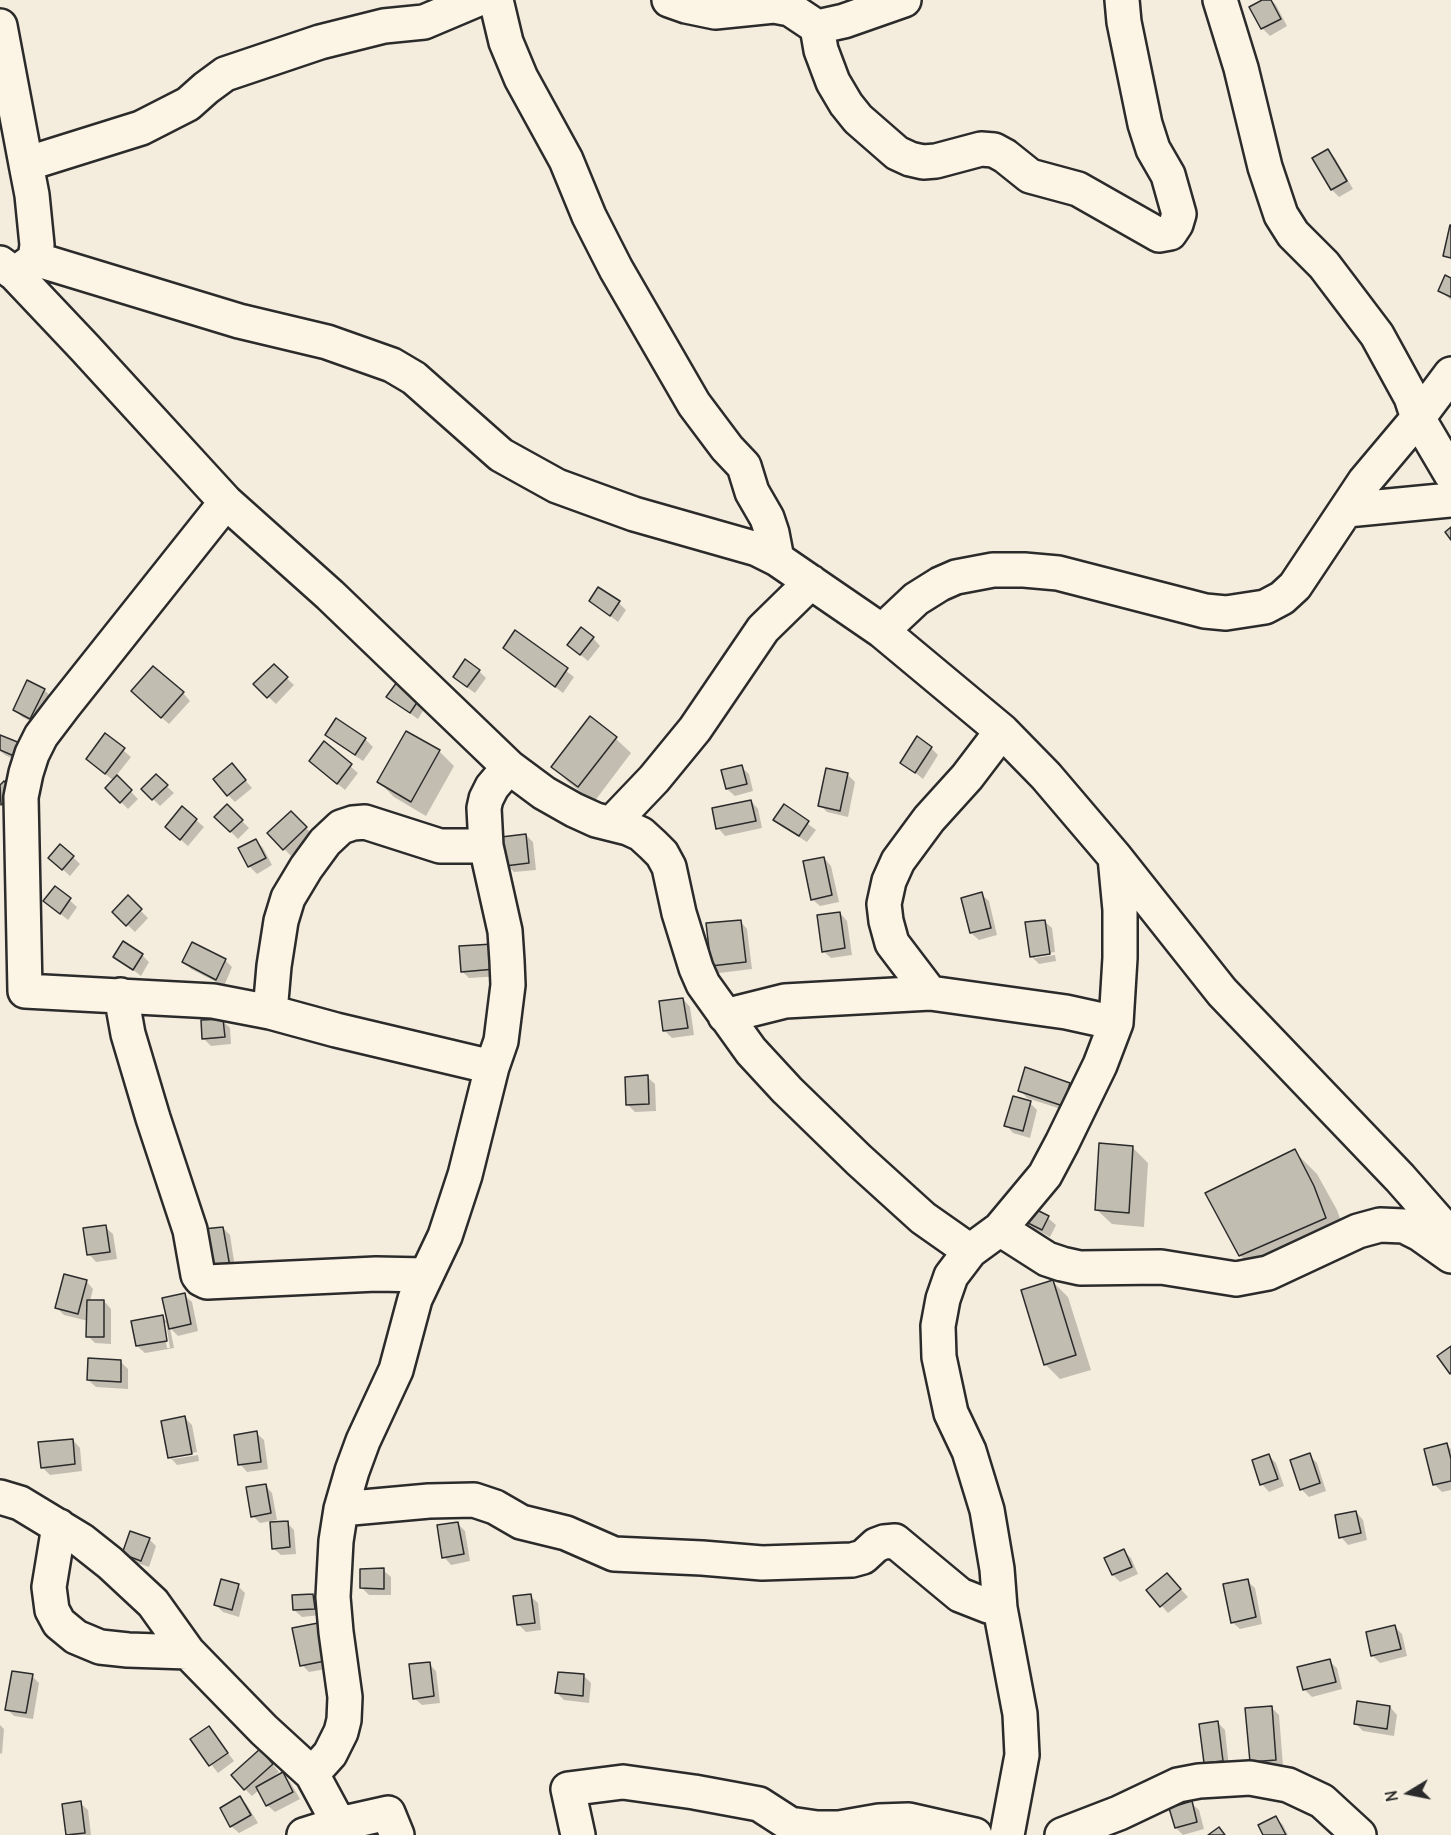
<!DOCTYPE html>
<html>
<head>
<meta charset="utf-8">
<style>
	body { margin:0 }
	#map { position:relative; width:1451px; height:1835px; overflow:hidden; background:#f4edde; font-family:Delius,sans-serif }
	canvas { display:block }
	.north { position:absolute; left:1379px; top:1763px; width:60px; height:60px; -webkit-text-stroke:4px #fcf5e5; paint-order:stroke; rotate:260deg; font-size:16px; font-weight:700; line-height:24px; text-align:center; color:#2b2b2b }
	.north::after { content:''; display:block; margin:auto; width:21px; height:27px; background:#2b2b2b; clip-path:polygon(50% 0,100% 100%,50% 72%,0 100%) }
</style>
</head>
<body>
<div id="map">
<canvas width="1451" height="1835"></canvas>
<div class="north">N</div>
</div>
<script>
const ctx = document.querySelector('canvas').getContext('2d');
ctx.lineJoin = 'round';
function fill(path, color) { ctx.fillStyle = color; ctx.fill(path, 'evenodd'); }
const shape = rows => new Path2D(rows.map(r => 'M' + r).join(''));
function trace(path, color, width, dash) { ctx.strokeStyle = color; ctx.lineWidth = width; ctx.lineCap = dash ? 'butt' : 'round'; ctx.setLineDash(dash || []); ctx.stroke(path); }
fill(shape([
	[1265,0,1271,0,1276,5,1287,26,1270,36,1262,28],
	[1328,151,1335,158,1353,189,1339,197,1332,190,1314,159],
	[1451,279,1451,300,1440,291],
	[591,601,619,603,626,610,618,622],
	[516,632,574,677,563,693,504,648],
	[593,638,600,646,588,661,577,652],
	[274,666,294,685,276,704,255,684],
	[479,671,486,678,475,693,462,684],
	[397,684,426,706,418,719,396,704,388,697],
	[44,690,52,697,38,725,22,717,14,709],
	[183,693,190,701,169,724,140,699],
	[336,720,365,739,373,747,363,761,334,742,327,735],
	[106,736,131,757,116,776,138,799,128,809,107,788,114,781,95,766],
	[615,738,631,753,594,802,568,782,553,767],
	[0,740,22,763,5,755,0,751],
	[324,743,358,773,345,790,318,768],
	[931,748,938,755,923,779,902,762],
	[439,751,454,766,426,816,394,797,379,782],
	[232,765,252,788,235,802,228,795],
	[741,767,749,774,753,791,735,796,727,789],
	[847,774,855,782,848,817,827,812,820,805],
	[156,776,174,793,160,806,143,789],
	[751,801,758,809,762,828,725,836,718,828],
	[227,806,249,828,238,839,216,817],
	[784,806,816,830,807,842,783,827,775,820],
	[182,808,204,827,188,846,174,834],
	[291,813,313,835,291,856,269,833],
	[526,835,533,842,536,870,514,872,507,865],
	[256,840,263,848,272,865,257,874,249,866],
	[73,857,80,864,70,876,58,865],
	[824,858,831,866,839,902,820,906,812,899],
	[56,888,77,907,68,920,45,901],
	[981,894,989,901,997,935,979,940,971,933],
	[128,898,148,918,135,932,114,912],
	[840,913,847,921,852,955,831,958,823,951],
	[740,921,747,929,752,969,719,973,712,966],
	[1044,921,1052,928,1055,952,1035,955,1035,958,1055,955,1056,961,1039,964,1031,956],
	[500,953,502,976,469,978,462,971],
	[142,955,149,962,141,976,115,956],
	[225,960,232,967,224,986,191,969,184,962],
	[683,999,690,1007,694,1035,672,1038,665,1031],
	[222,1020,230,1028,231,1044,211,1046,203,1038],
	[647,1077,655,1084,656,1111,635,1112,628,1105],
	[1069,1084,1077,1092,1070,1112,1027,1098,1020,1090],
	[1030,1103,1037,1110,1030,1138,1013,1133,1006,1125],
	[1133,1148,1148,1163,1144,1227,1112,1224,1096,1209],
	[1294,1151,1317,1174,1337,1210,1348,1241,1263,1278,1240,1255],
	[1031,1209,1048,1218,1056,1225,1050,1237,1033,1228,1026,1220],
	[105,1227,113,1234,117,1259,96,1262,89,1254],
	[223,1228,230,1235,236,1274,219,1277],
	[86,1281,93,1289,90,1301,104,1301,111,1309,111,1344,95,1343,88,1336,88,1321,64,1315,57,1308],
	[1053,1282,1068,1297,1091,1370,1060,1379,1045,1364],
	[184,1295,192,1302,198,1331,178,1336,170,1328,174,1348,145,1353,137,1346,162,1317,170,1324],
	[163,1323,166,1323,170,1348,167,1348],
	[121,1362,128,1369,128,1389,96,1387,88,1380],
	[184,1417,192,1425,197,1452,173,1456,173,1459,198,1455,199,1461,177,1465,170,1457],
	[256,1433,264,1440,268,1469,247,1472,240,1464],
	[73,1440,80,1448,82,1471,50,1475,42,1467],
	[1446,1444,1451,1449,1451,1490,1442,1492,1434,1484],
	[1309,1455,1317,1463,1326,1491,1309,1497,1301,1489],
	[1269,1456,1276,1463,1284,1486,1269,1492,1262,1484],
	[265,1485,272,1493,277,1520,260,1523,253,1516],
	[1356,1512,1363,1520,1367,1540,1348,1545,1341,1537],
	[287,1523,294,1530,296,1554,281,1555,273,1548],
	[457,1523,465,1531,470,1561,451,1565,444,1557],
	[149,1539,156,1546,149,1567,131,1561,124,1554],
	[1124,1551,1131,1558,1138,1574,1120,1582,1113,1575,1106,1559],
	[383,1570,391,1577,391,1595,369,1595,362,1588],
	[1247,1581,1255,1588,1262,1624,1240,1629,1232,1622],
	[1174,1582,1188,1597,1168,1613,1148,1591],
	[238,1586,245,1593,239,1617,223,1612,216,1605],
	[313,1595,320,1602,321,1615,302,1617,294,1610],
	[530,1596,538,1603,541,1630,526,1632,518,1624],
	[317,1625,325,1632,332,1668,309,1672,302,1665],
	[1395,1627,1402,1634,1407,1656,1380,1663,1373,1656],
	[1329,1661,1337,1668,1342,1689,1312,1697,1304,1689],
	[429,1664,436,1671,440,1703,422,1705,414,1698],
	[32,1676,39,1683,33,1719,14,1716,7,1709],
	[584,1676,591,1683,589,1703,564,1700,557,1693],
	[1390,1707,1397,1715,1394,1736,1363,1731,1356,1724],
	[1272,1708,1279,1715,1283,1766,1258,1768,1251,1761],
	[1217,1722,1225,1730,1229,1768,1213,1770,1205,1763],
	[0,1725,4,1729,2,1754,0,1753],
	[209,1728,234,1761,218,1773,192,1740],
	[267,1758,279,1772,271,1779,283,1774,290,1782,300,1799,275,1812,267,1805,259,1790,252,1796,245,1789],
	[240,1798,247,1805,258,1823,239,1833,231,1826],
	[80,1803,88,1810,91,1835,68,1835,64,1805],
	[1191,1803,1199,1810,1204,1829,1183,1835,1176,1828],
	[1276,1818,1283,1825,1288,1835,1265,1835]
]), '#0003');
const building = shape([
	[1262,0,1271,0,1281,19,1261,29,1249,7,1262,0],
	[1328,149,1347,181,1331,190,1312,158,1328,149],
	[1450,225,1451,225,1451,258,1443,256,1450,225],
	[1445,275,1451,278,1451,297,1438,291,1445,275],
	[1451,527,1451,540,1445,532,1451,527],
	[598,587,620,601,610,616,589,601,598,587],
	[581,627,594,637,580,655,567,645,581,627],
	[515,630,568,668,555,687,503,648,515,630],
	[465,659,480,670,467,687,453,677,465,659],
	[274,664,288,677,267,698,253,684,274,664],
	[153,666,184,692,161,718,131,691,153,666],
	[27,680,45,689,30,719,13,710,27,680],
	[397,682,420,698,410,713,386,697,397,682],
	[590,716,617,737,578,787,551,767,590,716],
	[336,718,366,738,355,755,325,735,336,718],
	[406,731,440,750,411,802,377,782,406,731],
	[105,733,125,748,105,774,86,759,105,733],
	[0,735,20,743,14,756,0,750,0,735],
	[917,736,932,747,915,773,900,763,917,736],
	[324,741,352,764,337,784,309,761,324,741],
	[232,763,246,780,227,796,213,779,232,763],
	[742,765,747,784,726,789,721,770,742,765],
	[826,768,848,773,840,811,818,806,826,768],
	[156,774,168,785,152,800,141,789,156,774],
	[117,775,132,790,120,803,105,788,117,775],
	[4,781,15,793,1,805,0,785,4,781],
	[751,800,756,821,716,829,712,808,751,800],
	[227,804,243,820,230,832,214,817,227,804],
	[784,804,809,821,799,836,773,820,784,804],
	[182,806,197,819,180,840,165,827,182,806],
	[291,811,307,827,283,850,267,833,291,811],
	[526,834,529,863,505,866,501,837,526,834],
	[256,839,266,858,248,867,238,848,256,839],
	[60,844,74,856,62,870,48,858,60,844],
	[824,857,832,895,811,900,803,861,824,857],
	[55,886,71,898,60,914,43,901,55,886],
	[982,892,991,928,970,933,961,898,982,892],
	[128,895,142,909,126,926,112,912,128,895],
	[840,912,845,948,822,952,817,915,840,912],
	[741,920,746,962,711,966,706,923,741,920],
	[1045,920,1050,954,1030,957,1025,922,1045,920],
	[123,941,143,954,133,970,113,957,123,941],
	[192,942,226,959,216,980,182,962,192,942],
	[493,944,495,969,461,972,459,946,493,944],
	[683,998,688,1028,663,1031,659,1001,683,998],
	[223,1019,225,1037,202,1039,201,1020,223,1019],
	[1025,1067,1070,1083,1063,1106,1018,1091,1025,1067],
	[648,1075,649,1104,626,1105,625,1077,648,1075],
	[1013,1096,1031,1101,1023,1131,1004,1126,1013,1096],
	[1099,1143,1133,1146,1129,1213,1095,1210,1099,1143],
	[1295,1149,1314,1186,1326,1218,1239,1256,1205,1193,1295,1149],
	[1031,1207,1049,1216,1042,1230,1024,1221,1031,1207],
	[106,1225,110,1252,87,1255,83,1228,106,1225],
	[223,1227,230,1267,210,1270,203,1229,223,1227],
	[64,1274,87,1280,78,1314,55,1308,64,1274],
	[1053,1280,1076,1355,1044,1365,1021,1290,1053,1280],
	[185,1293,191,1324,169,1329,162,1298,185,1293],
	[87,1300,104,1300,104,1337,86,1337,87,1300],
	[163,1315,167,1341,136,1346,131,1321,163,1315],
	[1451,1346,1451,1373,1450,1374,1437,1356,1451,1346],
	[88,1358,121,1360,121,1382,87,1380,88,1358],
	[185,1416,192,1454,168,1458,161,1421,185,1416],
	[257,1431,261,1462,238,1465,234,1435,257,1431],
	[73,1439,75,1464,41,1468,38,1442,73,1439],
	[1447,1443,1451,1459,1451,1481,1433,1485,1424,1449,1447,1443],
	[1310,1453,1320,1483,1300,1490,1290,1460,1310,1453],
	[1269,1454,1278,1479,1260,1485,1252,1460,1269,1454],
	[266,1484,271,1513,251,1517,246,1487,266,1484],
	[1356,1511,1361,1533,1339,1538,1335,1515,1356,1511],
	[288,1521,290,1547,272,1549,270,1522,288,1521],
	[458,1522,464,1554,442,1558,437,1525,458,1522],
	[130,1531,150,1538,141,1561,122,1554,130,1531],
	[1124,1549,1132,1567,1112,1575,1104,1558,1124,1549],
	[384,1568,384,1589,360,1588,360,1569,384,1568],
	[1167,1573,1181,1589,1160,1607,1146,1590,1167,1573],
	[221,1579,239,1584,232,1610,214,1605,221,1579],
	[1248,1579,1256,1617,1231,1623,1223,1584,1248,1579],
	[313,1594,315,1609,293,1610,292,1595,313,1594],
	[531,1594,535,1623,517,1625,513,1596,531,1594],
	[318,1623,325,1661,300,1666,292,1628,318,1623],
	[1395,1625,1401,1649,1371,1656,1366,1632,1395,1625],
	[1330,1659,1336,1682,1303,1690,1297,1667,1330,1659],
	[430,1662,434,1696,413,1699,409,1664,430,1662],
	[12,1671,33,1674,26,1713,5,1710,12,1671],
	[558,1672,584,1674,583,1696,555,1693,558,1672],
	[1357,1701,1390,1706,1387,1729,1354,1724,1357,1701],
	[1272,1706,1276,1760,1250,1762,1245,1708,1272,1706],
	[1218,1721,1223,1761,1204,1763,1199,1724,1218,1721],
	[209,1726,228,1753,209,1766,190,1739,209,1726],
	[260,1749,273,1764,244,1790,231,1775,260,1749],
	[283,1772,293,1792,266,1806,256,1787,283,1772],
	[240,1796,251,1815,230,1827,220,1808,240,1796],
	[81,1801,85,1833,66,1835,62,1804,81,1801],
	[1192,1801,1197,1822,1175,1828,1169,1808,1192,1801],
	[1276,1816,1286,1835,1263,1835,1258,1825,1276,1816],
	[1219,1827,1225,1835,1208,1835,1219,1827]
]);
fill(building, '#c2bdb1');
trace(building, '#2b2b2b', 1.5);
const minor = shape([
	[496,0,506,42,521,78,566,160,589,216,616,269,694,404,727,448,744,466,752,492,767,518,772,533,777,559,882,631,1002,731,1046,776,1115,857,1120,910,1120,958,1116,1023,1100,1065,1062,1143,1045,1175,1000,1229,970,1251,951,1276,943,1299,938,1326,939,1357,951,1413,969,1451,987,1510,997,1569,1000,1608,1020,1714,1022,1755,1007,1835],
	[669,0,686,6,715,12,774,6,790,9,817,27,844,21,904,0],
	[1220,0,1241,68,1265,167,1281,215,1293,234,1324,265,1377,335,1411,397,1418,418,1451,474],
	[0,26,26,164],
	[817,27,821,50,833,82,846,104,858,119,897,153,910,159,923,162,936,161,981,149,994,150,1005,156,1030,176,1078,189,1159,235,1170,233,1176,224,1179,214,1168,175,1153,149,1145,124,1124,22,1122,0],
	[35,259,239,321,327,342,392,365,414,378,501,455,557,486,634,514,757,549,777,559],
	[0,263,15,274,85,348,226,502,330,595,509,767,544,793,574,810,596,820,628,828,641,834,653,845,662,854,669,867,679,913,696,968,703,984,751,1051,787,1090,859,1160,923,1218,970,1251],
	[16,273,35,259,37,245,32,195,26,164,141,128,188,104,206,88,225,74,320,42,384,26,424,22,476,0],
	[226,502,63,707,41,736,32,754,26,773,21,797,25,991,213,1001,270,1012,336,1030,492,1067],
	[1347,510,1451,500],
	[882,631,916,599,940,584,956,577,993,570,1024,570,1058,573,1205,611,1226,613,1265,607,1282,598,1295,586,1365,481,1418,418,1451,374],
	[612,823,654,779,695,729,763,629,811,582],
	[1115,857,1222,992,1400,1178,1451,1236],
	[930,993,1066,1012,1116,1023],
	[121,995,128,1034,153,1118,190,1230,198,1275,201,1279,207,1282,376,1274,426,1275],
	[270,1012,274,966,281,921,288,898,306,868,325,842,341,827,353,823,365,822,440,846,486,846],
	[725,1016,785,1001,930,993,892,943,886,921,884,904,889,881,898,861,929,819,967,777,1002,731],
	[1000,1229,1047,1259,1062,1264,1080,1268,1161,1267,1236,1279,1268,1273,1358,1231,1380,1225,1404,1226,1420,1234,1451,1256],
	[0,1497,20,1503,81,1540,110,1563,153,1603,188,1652,264,1730,312,1774,339,1824],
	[341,1509,429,1501,474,1500,495,1507,521,1522,566,1533,614,1554,702,1558,762,1563,852,1560,863,1557,876,1545,884,1542,895,1541,960,1595,988,1606,1000,1608],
	[59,1526,49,1587,52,1610,59,1623,76,1637,100,1647,128,1650,188,1652],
	[312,1774,330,1754,341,1732,344,1720,345,1697,336,1632,333,1597,336,1541,341,1509,352,1471,363,1441,396,1370,415,1299,445,1236,465,1175,492,1067,501,1041,508,985,507,961,505,931,486,846,484,808,486,799,492,787,509,767],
	[304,1835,339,1824,388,1813,397,1835],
	[578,1835,568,1789,623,1782,694,1792,759,1804,790,1824,817,1828,839,1828,879,1821,909,1820,975,1835],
	[1062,1835,1119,1813,1178,1785,1199,1781,1250,1778,1288,1785,1322,1801,1359,1835]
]);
trace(minor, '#2b2b2b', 38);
trace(minor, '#fcf5e5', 33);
</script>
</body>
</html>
